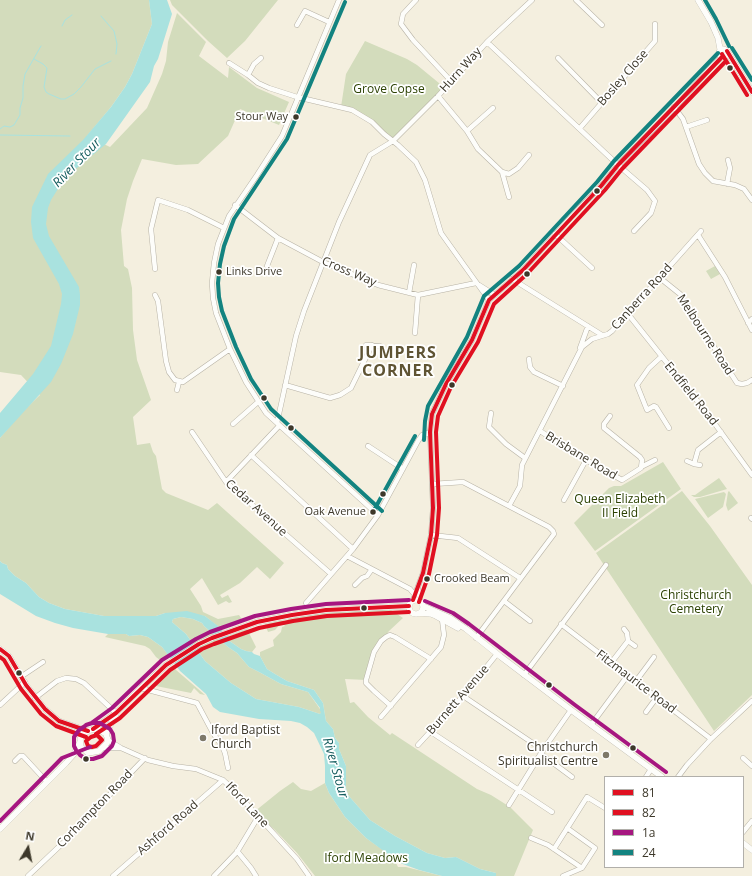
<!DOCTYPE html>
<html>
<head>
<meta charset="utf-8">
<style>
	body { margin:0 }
	#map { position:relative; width:752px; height:876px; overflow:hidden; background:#f4efdf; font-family:"Open Sans",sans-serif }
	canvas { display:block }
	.legend { position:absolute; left:604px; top:776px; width:140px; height:92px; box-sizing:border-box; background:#fff; border:1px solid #b1afaa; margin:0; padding:5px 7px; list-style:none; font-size:12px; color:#3d382a }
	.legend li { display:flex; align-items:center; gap:8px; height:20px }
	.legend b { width:20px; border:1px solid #b1afaa }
	.north { position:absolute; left:8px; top:828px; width:40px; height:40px; -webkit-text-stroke:3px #fff; paint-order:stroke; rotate:10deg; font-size:11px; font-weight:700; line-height:16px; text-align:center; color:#3d382a }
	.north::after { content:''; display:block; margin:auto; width:14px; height:18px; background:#3d382a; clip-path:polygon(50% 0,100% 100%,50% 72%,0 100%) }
</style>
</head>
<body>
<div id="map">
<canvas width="752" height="876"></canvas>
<ul class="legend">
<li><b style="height:5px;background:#e01021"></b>81</li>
<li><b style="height:5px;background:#e01021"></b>82</li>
<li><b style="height:5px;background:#a61680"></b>1a</li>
<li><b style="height:5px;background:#128380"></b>24</li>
</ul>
<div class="north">N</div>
</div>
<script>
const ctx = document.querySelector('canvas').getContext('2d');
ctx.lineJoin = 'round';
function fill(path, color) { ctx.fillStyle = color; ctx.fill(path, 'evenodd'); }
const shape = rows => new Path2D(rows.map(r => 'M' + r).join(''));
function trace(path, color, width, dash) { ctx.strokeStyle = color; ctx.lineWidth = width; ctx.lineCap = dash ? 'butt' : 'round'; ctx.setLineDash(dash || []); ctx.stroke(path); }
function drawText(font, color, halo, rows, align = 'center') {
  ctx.font = font + ' "Open Sans",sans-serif'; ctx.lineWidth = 3.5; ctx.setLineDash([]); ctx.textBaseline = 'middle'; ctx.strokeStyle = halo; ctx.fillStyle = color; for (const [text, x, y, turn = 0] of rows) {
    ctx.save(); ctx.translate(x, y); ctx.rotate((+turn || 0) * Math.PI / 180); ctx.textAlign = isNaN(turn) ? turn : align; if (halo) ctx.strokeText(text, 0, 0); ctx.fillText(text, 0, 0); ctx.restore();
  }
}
fill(shape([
	[0,0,149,0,152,24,132,74,125,87,111,107,87,136,110,147,147,108,162,74,166,61,168,42,177,13,206,42,199,56,228,78,229,67,257,88,289,102,279,125,240,109,228,136,198,164,176,165,142,159,133,181,127,199,121,230,124,266,128,269,132,288,133,330,137,360,151,400,133,417,137,445,150,443,153,452,156,456,162,489,166,493,208,510,217,503,284,563,270,579,257,567,240,583,220,595,222,598,228,595,232,602,229,603,226,601,218,605,202,578,190,589,201,606,203,612,218,619,239,615,243,621,221,629,205,616,165,613,156,616,104,616,65,609,49,603,39,597,26,583,15,576,8,569,7,565,2,563,0,561,0,438,19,415,40,395,21,375,0,372],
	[170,0,278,0,245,41,227,58,208,41,172,5],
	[365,41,407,59,417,65,445,88,393,141,372,122,341,107,346,74],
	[715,266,720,274,711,279,706,271],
	[663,462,681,489,595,551,574,523,609,488,614,486,621,486],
	[719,478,727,489,700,497,694,497,691,495,695,495],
	[682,491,710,526,752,585,752,695,714,731,596,553],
	[729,491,738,503,728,511,726,505,728,492],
	[724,492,726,494,723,507,708,518,695,499],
	[385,606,403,618,389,631,378,646,366,680,345,679,350,703,354,702,368,717,390,735,392,733,477,789,491,795,510,807,533,830,514,876,496,876,496,873,480,869,456,857,445,858,427,853,395,836,370,820,348,795,346,788,346,766,339,749,339,743,335,738,333,729,326,721,323,703,314,690,287,681,275,674,267,669,260,656,260,652,274,646,273,640,281,632,282,627,285,626,283,624,292,615],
	[181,617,193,619,202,623,204,626,228,647,237,653,249,667,259,672,281,684,308,692,320,709,322,712,320,714,299,707,256,699,231,683,205,661,186,634,172,622,173,619],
	[284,620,275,630,268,632,265,624],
	[247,629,256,647,252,652,246,651,241,649,228,640,228,636],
	[108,634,126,634,129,636,140,635,148,637,162,647,169,656,161,661,156,657,150,649,145,646,105,637],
	[174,666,176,670,205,695,200,694,194,688,191,693,156,686,156,683],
	[293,782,301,789,311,791,325,783,329,793,345,817,366,838,393,857,396,860,396,863,398,867,406,867,442,876,315,876,297,853,275,830,254,812,280,791]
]), '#d3dcbc');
fill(shape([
	[149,0,167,0,172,14,158,59,154,66,150,82,106,144,67,176,61,184,51,200,48,208,46,224,49,236,79,287,80,295,80,305,73,334,61,364,51,382,0,438,0,413,33,374,51,346,61,304,62,294,59,284,33,238,31,222,32,207,48,174,83,140,111,107,125,87,132,74,152,24],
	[0,561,2,563,7,565,8,569,15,576,26,583,39,597,49,603,65,609,104,616,156,616,165,613,187,611,205,616,218,626,228,636,228,640,241,649,246,651,252,652,254,654,260,656,267,669,275,674,287,681,314,690,323,703,326,721,333,729,335,738,339,743,339,749,346,766,346,788,348,795,370,820,395,836,427,853,445,858,456,857,480,869,496,873,496,876,442,876,419,870,400,863,366,838,345,817,329,793,325,783,325,766,324,754,314,733,307,727,300,723,291,721,259,719,220,712,213,707,206,694,180,671,162,647,148,637,140,635,129,636,126,634,108,634,73,628,55,623,36,616,0,594],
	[181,617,193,619,202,623,204,626,228,647,237,653,249,667,259,672,281,684,308,692,320,708,320,711,321,712,320,714,299,707,256,699,231,683,205,661,186,634,172,622,173,619]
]), '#a9e2df');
trace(shape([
	[101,16,114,31,117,44,116,54],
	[62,26,65,20,72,15],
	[34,59,43,64,47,68,44,87,46,92,49,94,61,99,65,99,74,94,81,87,95,69,111,61],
	[0,129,4,126,10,127,14,125,20,115,20,108,23,98,23,86,25,74,41,46],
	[0,135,70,136]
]), '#a9e2df', 1);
const minor = shape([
	[339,0,282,136,257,175,229,216,218,244,214,263,212,283,213,298,216,313,230,349,246,382,266,413,378,515],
	[416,0,403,14,401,24,413,40,451,81],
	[576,0,602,25],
	[297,25,305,11,329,22],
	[487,42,618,165,647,190,655,201,651,213,634,231],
	[558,58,602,103],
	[229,63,248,75,258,83,269,88,297,97,352,110,372,122,384,134,398,145,416,162,425,180,441,233,489,300],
	[248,75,254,64,261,58],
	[438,96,467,131,478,149,502,172,509,174,518,168,529,155],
	[674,107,683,119,699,164,705,173,713,181,735,185,744,189,752,200],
	[686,127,707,120],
	[580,128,655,41,655,24],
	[467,131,493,108],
	[502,172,509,197],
	[727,184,730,168,728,160],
	[235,205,278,238,323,262,378,285,418,295,476,283],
	[555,234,592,268],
	[698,235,725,277,752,330],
	[267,266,278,238],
	[155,269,151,229,158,200,188,210,224,228],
	[660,278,680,294,737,383,742,384,747,383,752,380],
	[512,279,602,335],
	[479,285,495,295],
	[409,293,414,265],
	[155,295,158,301,166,361,169,372,175,380,183,382,230,349],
	[628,314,707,413,752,475],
	[748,323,752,319],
	[415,333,418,295],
	[366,345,380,346],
	[580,348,588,326],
	[661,357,649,368,637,385,647,410,654,406,656,407,669,428],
	[529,359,530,367,534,372,563,386],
	[285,385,330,398,340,395,351,388,372,345],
	[177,390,179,382],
	[491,413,489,427,506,444,525,458],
	[277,423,296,336,304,311,339,222,370,155,393,141,438,96,487,42,532,0],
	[233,424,258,402],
	[540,431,586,460,622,480,641,468,642,460,640,457,604,428,604,424,610,416],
	[192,432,226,482,331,574],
	[368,446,403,469],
	[251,455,353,549],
	[687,461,694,464,698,450,721,432],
	[694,464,700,465],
	[641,467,655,460],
	[226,482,279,426],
	[433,484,463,482,549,527,553,531,554,534,476,638],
	[564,500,586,460],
	[509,506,520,486,522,465,582,347,592,339,608,334,612,331,701,231],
	[751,518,752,519],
	[431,535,458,538,520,578],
	[347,556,410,589,415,595],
	[355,585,362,578,367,576,372,569],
	[418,588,420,601],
	[413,600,423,573,431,535,433,508,430,432,432,414,446,384,472,340,489,300,523,270,572,216,601,186,618,165,676,106,713,65,722,57],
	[504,601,530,621],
	[306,603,353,549,378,515,418,441,422,435,430,432],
	[561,624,711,739],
	[628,641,635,646],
	[611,663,628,641,627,633,624,629],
	[524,675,606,565],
	[22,676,43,662],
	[636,681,654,657],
	[141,688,197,703,213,733,222,746,225,753,228,768],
	[463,696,543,750],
	[35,698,57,681,66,678,76,679,84,683,116,713],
	[0,705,25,682],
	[391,706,374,691,366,683,366,680,374,652,381,641,386,637,390,635,395,637,431,659],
	[646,712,657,697],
	[381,717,441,647,444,635,442,619],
	[591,725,628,675],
	[431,732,552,812],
	[108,740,121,748,148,760,173,766,196,769,223,780,234,790,297,859,309,876],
	[418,745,463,696,497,654],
	[103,748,121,748],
	[541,754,572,777],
	[743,758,752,766],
	[15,761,20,756,23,756,47,782],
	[646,777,651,769],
	[678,777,687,765,711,739,752,701],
	[509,805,543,750,571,710],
	[743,832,752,821],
	[531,838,548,845,582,868],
	[554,849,587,797,605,808],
	[237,851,251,868,256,876],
	[28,876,65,841,145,758],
	[113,876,223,780],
	[214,876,237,852,258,817],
	[563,876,582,868,595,848,567,828]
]);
const major = shape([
	[698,0,711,22,718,38,720,49],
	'719 53a4 4 0 1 1 8 0a4 4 0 1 1-8 0Z',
	[727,51,752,92],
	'409 607a7 7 0 1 1 14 0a7 7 0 1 1-14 0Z',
	[423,606,450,618,466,629,501,657,571,710,662,777],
	[420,613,431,614,436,616,458,628],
	[0,649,9,656,26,685,45,709,59,721,88,731],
	[93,729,116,713,141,688,166,665,199,644,212,638,257,622,292,615,326,610,409,606],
	[98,729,106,734,108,740,107,743,99,751,88,753,81,747,80,739,83,734,90,730,98,729],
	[106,734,116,714],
	[0,829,66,763,74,754,80,742],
	[743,843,752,850]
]);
trace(minor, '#b7b2a5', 5.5);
trace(major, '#b7b2a5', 6);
trace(minor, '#fdfdfa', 4.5);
trace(major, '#fdfdfa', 5.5);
trace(shape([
	[727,51,752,92],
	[413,600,423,573,431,535,433,508,430,432,432,414,446,384,472,340,489,300,523,270,601,186,618,165,722,57],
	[0,649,9,656,26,685,45,709,59,721,88,731],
	[93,729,116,713,166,665,199,644,212,638,257,622,292,615,326,610,409,606]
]), '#e01021', 4);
trace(shape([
	[722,54,747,95],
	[419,602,429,574,437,535,439,508,436,432,438,416,451,387,478,342,494,304,527,274,605,190,622,169,726,61],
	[0,657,4,660,21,689,41,714,56,726,86,737],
	[96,734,120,718,170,670,202,649,214,644,259,628,293,621,327,616,409,612],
	[97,735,102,740,96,746,92,747,88,746,86,741,91,737,97,735]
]), '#e01021', 4);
trace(shape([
	[425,601,453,613,469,624,575,705,666,772],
	[90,724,112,708,162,660,196,639,210,632,255,616,291,609,326,604,409,600],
	[85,726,79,730,74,737,74,746,76,750,80,755,86,759,93,759,102,756,112,746,114,741,113,734,110,729,100,723,92,723,86,725],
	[0,821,62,758,90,747]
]), '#a61680', 4);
trace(shape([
	[705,0,716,19,729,46],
	[345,2,287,139,234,219,224,246,220,264,218,283,219,297,222,311,236,347,251,379,271,409,382,511],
	[732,48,752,80],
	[424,440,425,421,428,406,467,337,484,296,519,266,597,182,614,161,718,53],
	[373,512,415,436]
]), '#128380', 4);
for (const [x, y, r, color] of [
	[730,68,3.5,"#3d382a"],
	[296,117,3.5,"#3d382a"],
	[597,191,3.5,"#3d382a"],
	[219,272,3.5,"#3d382a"],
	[527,274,3.5,"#3d382a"],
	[452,385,3.5,"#3d382a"],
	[264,398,3.5,"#3d382a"],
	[291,428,3.5,"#3d382a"],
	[383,494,3.5,"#3d382a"],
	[373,512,3.5,"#3d382a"],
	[427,579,3.5,"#3d382a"],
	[364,608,3.5,"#3d382a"],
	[19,673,3.5,"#3d382a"],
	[549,685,3.5,"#3d382a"],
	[203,738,4,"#7d7869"],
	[633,748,3.5,"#3d382a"],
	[606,755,4,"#7d7869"],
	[86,759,3.5,"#3d382a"]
]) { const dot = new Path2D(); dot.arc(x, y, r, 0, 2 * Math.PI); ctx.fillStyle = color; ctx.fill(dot); trace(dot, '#fff', 1.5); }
drawText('11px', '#3d382a', '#fff', [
	["Stour Way",288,117],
	["Links Drive",226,272,"left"],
	["Oak Avenue",366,512],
	["Crooked Beam",434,579,"left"]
], 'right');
drawText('12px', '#3d382a', '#fff', [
	["Hurn Way",461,70,-48],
	["Bosley Close",623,78,-49],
	["Cross Way",349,272,23],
	["Canberra Road",642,297,-48],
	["Melbourne Road",705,335,57],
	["Endfield Road",691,394,51],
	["Brisbane Road",581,456,31],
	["Cedar Avenue",256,508,42],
	["Fitzmaurice Road",636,682,37],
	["Burnett Avenue",458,700,-49],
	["Iford Lane",247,805,47],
	["Corhampton Road",95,809,-46],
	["Ashford Road",168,828,-41]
]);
drawText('12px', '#2c4203', '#fff', [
	["Grove Copse",389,90],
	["Queen Elizabeth",620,500],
	["II Field",620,514],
	["Christchurch",696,596],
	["Cemetery",696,610],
	["Iford Meadows",366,859]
]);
drawText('12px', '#3d382a', '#fff', [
	["Iford Baptist",211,731],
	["Church",211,745],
	["Christchurch",598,748,"right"],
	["Spiritualist Centre",598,762,"right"]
], 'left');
drawText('italic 13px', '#155d5f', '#fff', [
	["River Stour",77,163,-46],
	["River Stour",335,768,74]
]);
ctx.letterSpacing = '1px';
drawText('bold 16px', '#5f5434', '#fff', [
	["JUMPERS",398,353],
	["CORNER",398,371]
]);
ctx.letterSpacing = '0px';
</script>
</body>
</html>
